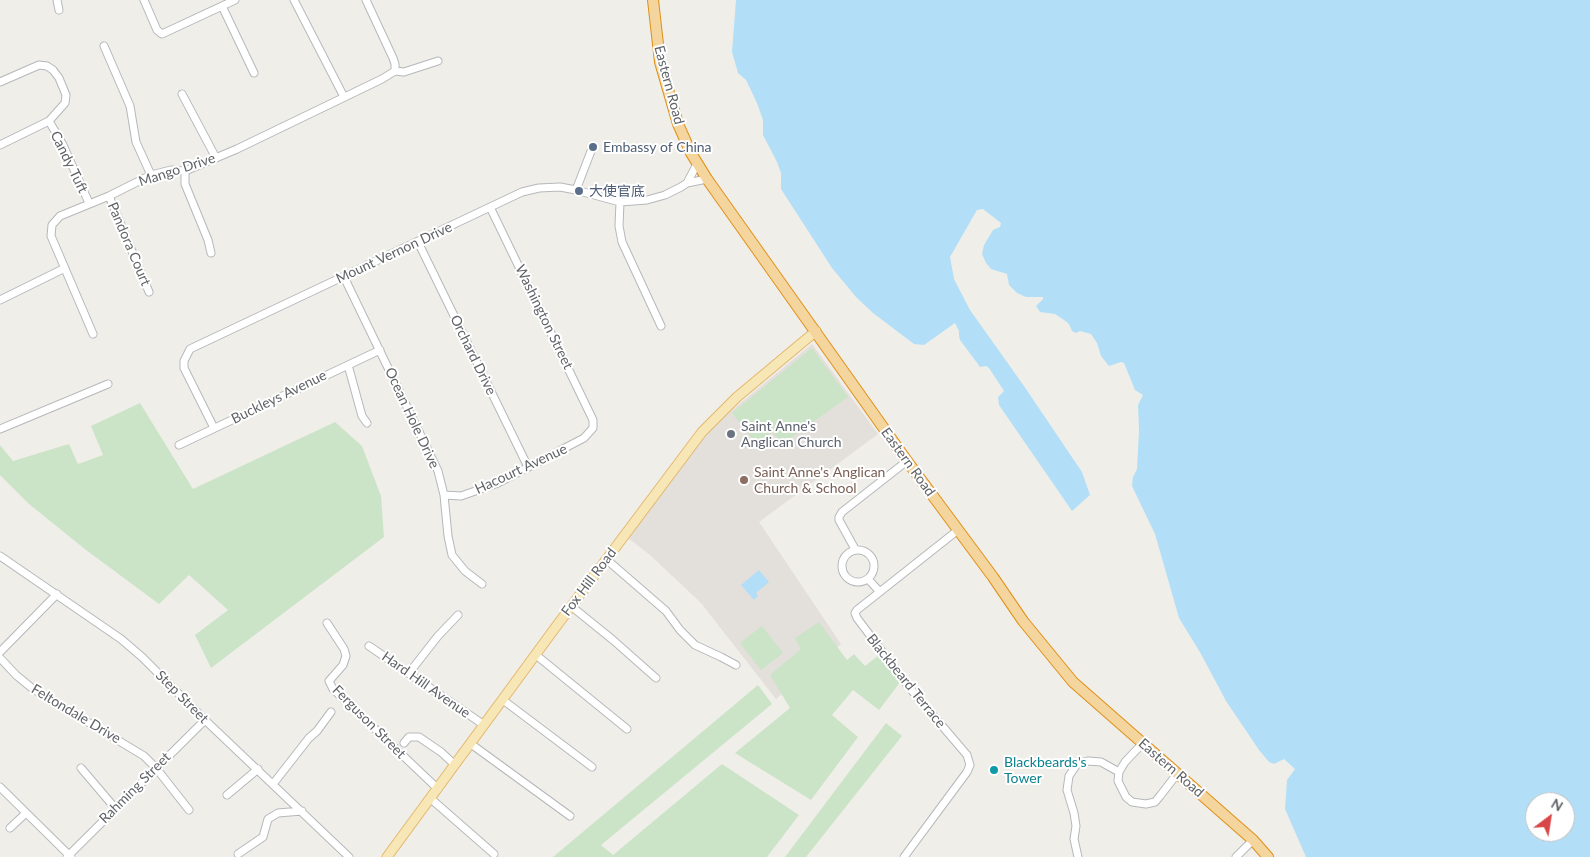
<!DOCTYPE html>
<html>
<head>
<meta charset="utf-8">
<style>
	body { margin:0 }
	#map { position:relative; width:1590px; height:857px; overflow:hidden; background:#f0eee9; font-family:Lato,sans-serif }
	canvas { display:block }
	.north { position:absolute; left:1525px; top:792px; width:50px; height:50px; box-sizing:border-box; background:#fff; border:1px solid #bfc1c2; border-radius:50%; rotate:31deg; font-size:14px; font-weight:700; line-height:20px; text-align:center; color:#606367 }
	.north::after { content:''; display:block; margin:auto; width:18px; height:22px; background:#d84648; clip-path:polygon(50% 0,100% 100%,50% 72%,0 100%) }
</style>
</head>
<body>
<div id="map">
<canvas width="1590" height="857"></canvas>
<div class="north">N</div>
</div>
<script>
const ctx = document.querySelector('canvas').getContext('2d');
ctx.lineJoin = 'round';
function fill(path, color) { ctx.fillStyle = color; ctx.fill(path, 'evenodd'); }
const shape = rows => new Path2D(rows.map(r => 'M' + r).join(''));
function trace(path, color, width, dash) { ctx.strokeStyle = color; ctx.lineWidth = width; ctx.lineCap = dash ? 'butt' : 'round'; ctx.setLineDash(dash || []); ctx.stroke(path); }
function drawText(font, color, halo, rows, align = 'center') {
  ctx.font = font + ' Lato,"Noto Sans SC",sans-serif'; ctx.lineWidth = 4; ctx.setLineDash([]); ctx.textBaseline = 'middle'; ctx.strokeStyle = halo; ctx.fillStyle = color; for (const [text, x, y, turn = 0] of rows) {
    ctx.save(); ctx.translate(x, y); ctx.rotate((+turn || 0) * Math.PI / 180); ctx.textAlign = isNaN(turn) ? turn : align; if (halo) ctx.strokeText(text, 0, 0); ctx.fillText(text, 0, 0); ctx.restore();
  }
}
fill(shape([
	[812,344,878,434,759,522,841,644,776,699,701,603,650,555,627,537,704,437,726,415]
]), '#e3dfda');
fill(shape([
	[812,348,848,397,782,444,773,432,756,443,732,413],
	[140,403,193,489,335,422,362,446,381,496,384,537,211,668,195,635,228,610,189,575,159,604,86,550,29,504,0,475,0,445,13,461,69,444,78,464,103,455,91,426],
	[819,622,847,660,854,654,865,666,879,655,901,681,879,710,853,690,832,715,858,737,811,800,735,753,790,708,770,675,801,649,795,638],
	[762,626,783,653,761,670,740,643],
	[758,685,772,704,601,845,613,855,722,764,799,815,767,857,553,857],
	[886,723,902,736,806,857,785,857]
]), '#cbe4c8');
fill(shape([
	[736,0,1590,0,1590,857,1306,857,1285,809,1287,780,1295,769,1284,759,1274,764,1269,762,1259,750,1226,701,1201,654,1179,618,1155,534,1132,486,1133,477,1137,469,1139,431,1138,405,1143,395,1135,390,1124,363,1121,362,1109,366,1101,356,1097,343,1091,334,1080,331,1076,333,1072,331,1069,324,1064,320,1055,314,1040,312,1036,306,1043,299,1043,297,1026,297,1017,293,1009,285,1007,274,991,269,986,263,982,254,984,245,993,230,1000,227,1001,223,983,209,977,210,950,257,954,279,970,310,1024,386,1082,472,1090,495,1072,511,999,405,998,397,1004,391,989,368,986,366,980,367,960,340,959,336,959,331,955,323,924,345,914,344,873,313,856,297,832,268,781,189,781,173,777,162,763,135,763,120,757,103,746,80,738,73,732,52],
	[1535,802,1565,802,1565,832,1535,832],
	[759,570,769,582,756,593,758,596,754,600,741,585]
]), '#b2dff7');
const minor = shape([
	[57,0,59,10],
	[144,0,157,30,162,34,235,0],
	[294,0,344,97],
	[366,0,393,58,395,64,395,71],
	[222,6,254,73],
	[104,46,130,106,136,142,151,175],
	[0,82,39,65,47,66,53,70,59,78,66,95,65,103,49,121,0,145],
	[182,94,216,158],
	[49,121,63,145,89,203],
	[185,171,185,184,208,240,211,253],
	[687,183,707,179],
	[576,190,593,146],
	[109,196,149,292],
	[620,202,619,226,622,242,661,326],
	[418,242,528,467],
	[344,277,438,471,444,495,448,536,452,555,465,571,482,584],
	[0,300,65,268],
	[93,334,51,236,52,225,60,216,109,196,151,175,171,170,185,171,237,149,382,79,395,71,404,72,438,61],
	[348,365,362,416,367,423],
	[214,428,184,368,184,361,190,349,522,192,539,188,560,187,576,190,620,202,647,200,665,195,681,187,687,183,697,164],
	[0,429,108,384],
	[179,445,380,350],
	[444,495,461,496,498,483,584,438,593,428,593,420,490,207],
	[855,549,839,520,839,517,842,512,907,461],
	'842 566a16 16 0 1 1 32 0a16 16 0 1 1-32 0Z',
	[0,556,121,639,142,657,205,720,349,857],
	[606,559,666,611,680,630,695,645,721,657,736,665],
	[868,579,880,592],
	[571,606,613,640,656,678],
	[327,623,344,649,346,656,343,665,329,681,333,689,438,789],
	[369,646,484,725],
	[0,652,57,594],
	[536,655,627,729],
	[0,658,16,675,33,689,144,756,156,768,189,810],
	[409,673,438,636,458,615],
	[503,700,592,767],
	[404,743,409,737,419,737,441,752,455,765],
	[471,744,570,816],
	[81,768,115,808],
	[1119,772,1118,781,1126,797,1132,802,1146,804,1155,802,1160,796,1177,774],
	[273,784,309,738,317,731,331,712],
	[0,787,71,857],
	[227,795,258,769],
	[430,798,494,854],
	[10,828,26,813],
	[238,854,263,837,268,819,278,813,302,811],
	[67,857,205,720],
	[904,857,967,772,970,765,967,755,908,686,857,618,855,613,857,610,958,530],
	[1078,857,1074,839,1076,826,1074,813,1067,790,1069,776,1077,764,1088,761,1101,762,1119,772,1125,762,1142,744],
	[1236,857,1253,840]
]);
const major = shape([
	[387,857,555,628,702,432,737,397,816,331]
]);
const highway = shape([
	[653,0,660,62,678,124,691,153,707,179,907,461,993,577,1023,621,1073,682,1253,840,1268,857]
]);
trace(minor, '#b5b8bb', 9);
trace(major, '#e4b86e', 11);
trace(highway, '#e09018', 12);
trace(minor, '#fff', 7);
trace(major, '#f7e7b6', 9);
trace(highway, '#f3d59d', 10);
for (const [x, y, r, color] of [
	[593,147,5,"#5c6f8a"],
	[579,191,5,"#5c6f8a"],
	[731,434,5,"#6b7280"],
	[744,480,5,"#8d6e63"],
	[994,770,5,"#0f9aa8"]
]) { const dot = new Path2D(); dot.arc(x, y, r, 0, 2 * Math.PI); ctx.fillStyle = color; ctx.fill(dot); trace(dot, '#fff', 2); }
drawText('14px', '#606367', '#fff', [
	["Eastern Road",669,85,75],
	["Candy Tuft",69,162,64],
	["Mango Drive",177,170,-18],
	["Pandora Court",129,244,67],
	["Mount Vernon Drive",394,253,-25],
	["Washington Street",544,317,64],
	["Orchard Drive",473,355,64],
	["Buckleys Avenue",279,397,-26],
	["Ocean Hole Drive",412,418,65],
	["Eastern Road",908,462,54],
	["Hacourt Avenue",521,469,-25],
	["Fox Hill Road",589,582,-53],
	["Blackbeard Terrace",906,681,51],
	["Hard Hill Avenue",426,685,35],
	["Step Street",182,697,45],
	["Feltondale Drive",76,714,31],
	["Ferguson Street",369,722,45],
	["Eastern Road",1171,768,41],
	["Rahming Street",135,788,-45]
]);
drawText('14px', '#4e5e75', '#fff', [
	["Embassy of China",603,147],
	["大使官底",589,191]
], 'left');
drawText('14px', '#5b616d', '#fff', [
	["Saint Anne's",741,426],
	["Anglican Church",741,442]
], 'left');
drawText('14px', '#785e54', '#fff', [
	["Saint Anne's Anglican",754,472],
	["Church & School",754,488]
], 'left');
drawText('14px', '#0d838f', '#fff', [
	["Blackbeards's",1004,762],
	["Tower",1004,778]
], 'left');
</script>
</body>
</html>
